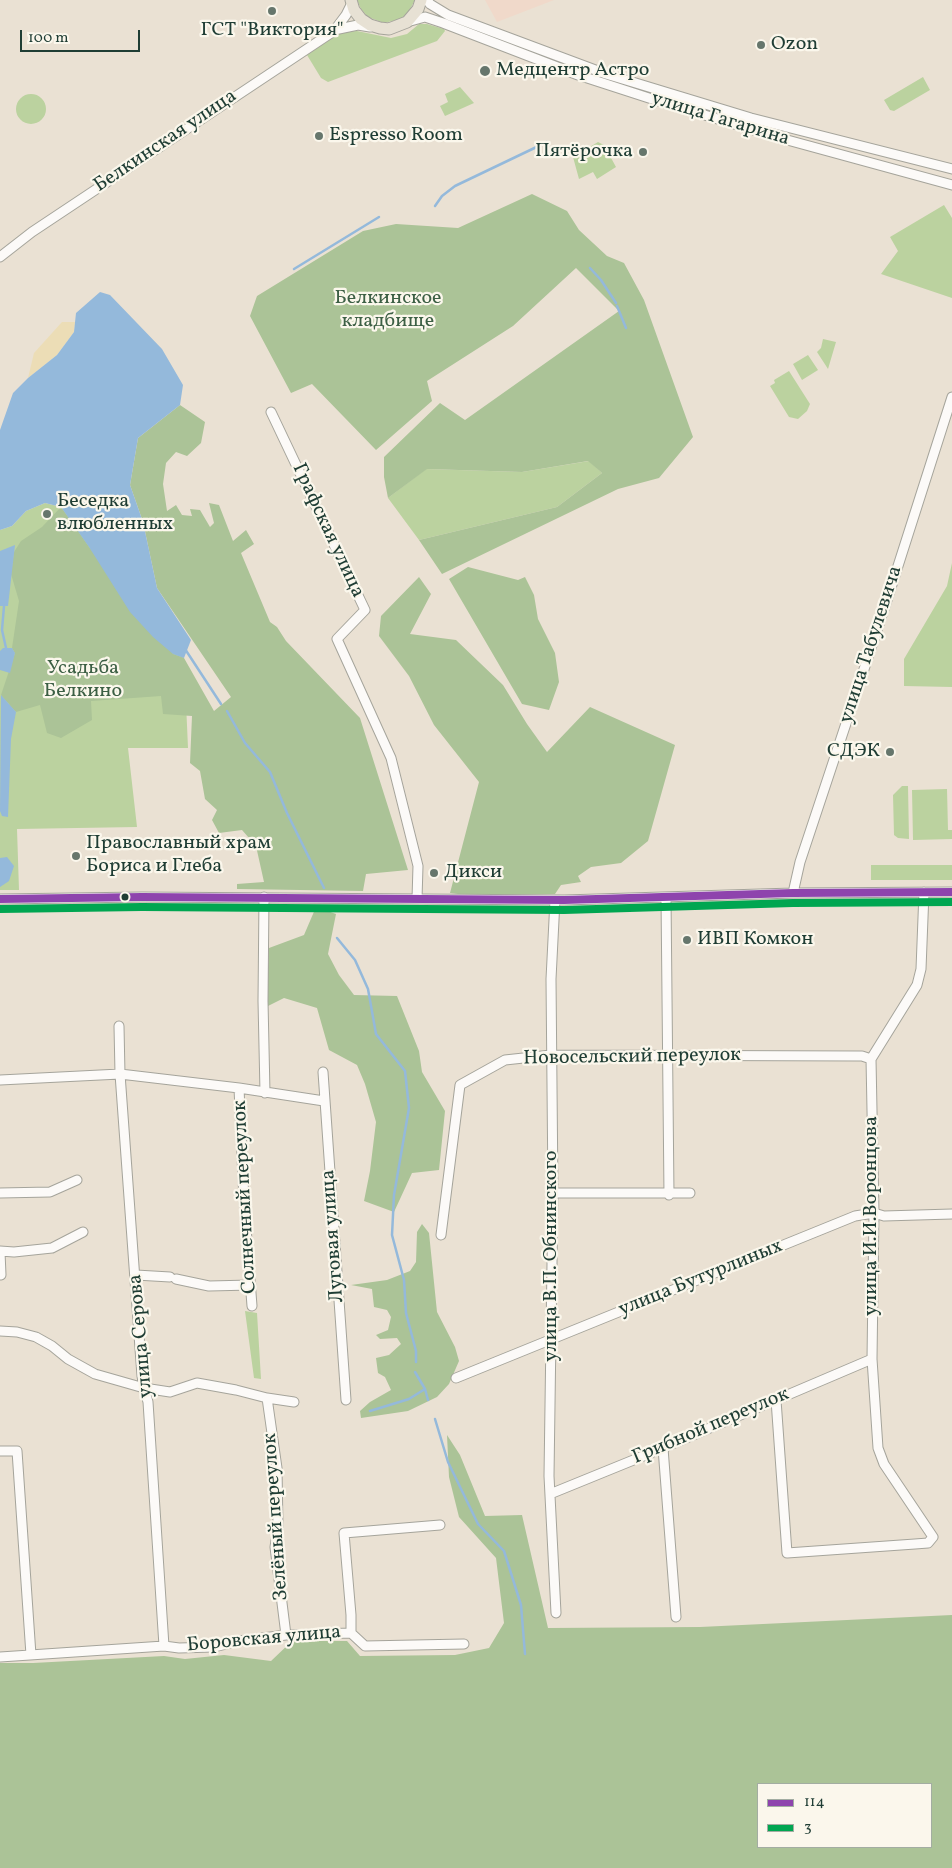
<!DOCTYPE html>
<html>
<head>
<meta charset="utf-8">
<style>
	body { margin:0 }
	#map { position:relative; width:952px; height:1868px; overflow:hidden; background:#eae1d3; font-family:Vollkorn,serif }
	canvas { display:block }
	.legend { position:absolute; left:757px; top:1783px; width:175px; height:65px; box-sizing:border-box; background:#fbf7ec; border:1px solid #a3ada2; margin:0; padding:6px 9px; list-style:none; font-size:15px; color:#1f3d34 }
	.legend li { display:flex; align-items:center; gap:10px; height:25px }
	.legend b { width:25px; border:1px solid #a3ada2 }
	.scale { position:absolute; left:20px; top:30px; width:120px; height:22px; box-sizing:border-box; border:2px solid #1f3d34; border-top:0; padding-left:6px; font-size:15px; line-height:18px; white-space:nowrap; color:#1f3d34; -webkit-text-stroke:4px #fbf7ec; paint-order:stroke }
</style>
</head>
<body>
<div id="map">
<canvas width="952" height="1868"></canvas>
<ul class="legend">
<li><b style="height:6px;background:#8e44ad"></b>114</li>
<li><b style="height:6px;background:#00a651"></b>3</li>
</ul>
<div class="scale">100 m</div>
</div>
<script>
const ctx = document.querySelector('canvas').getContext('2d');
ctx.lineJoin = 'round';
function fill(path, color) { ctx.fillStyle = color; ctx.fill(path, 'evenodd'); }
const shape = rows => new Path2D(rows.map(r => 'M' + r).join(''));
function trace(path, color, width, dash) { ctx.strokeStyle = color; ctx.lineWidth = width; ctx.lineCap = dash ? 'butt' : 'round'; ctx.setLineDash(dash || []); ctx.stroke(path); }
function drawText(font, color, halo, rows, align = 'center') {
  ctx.font = font + ' Vollkorn,serif'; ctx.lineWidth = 4.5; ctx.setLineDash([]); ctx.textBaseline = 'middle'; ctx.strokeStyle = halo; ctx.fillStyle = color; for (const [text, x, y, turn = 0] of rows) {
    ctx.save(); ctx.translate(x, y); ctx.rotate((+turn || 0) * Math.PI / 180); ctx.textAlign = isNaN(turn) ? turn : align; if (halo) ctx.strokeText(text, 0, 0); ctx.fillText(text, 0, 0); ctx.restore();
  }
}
fill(shape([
	[485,0,554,0,497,22]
]), '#f0d9ca');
fill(shape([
	[357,0,415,0,409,11,401,19,384,23,368,17,361,9],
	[419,24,427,24,444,29,445,31,437,41,328,82,321,78,307,55,341,32,357,31,391,38,407,34],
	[923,77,930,90,894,111,890,110,884,100],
	[460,87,474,103,445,116,440,106,448,102,445,94],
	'16 109a15 15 0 1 1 30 0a15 15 0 1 1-30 0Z',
	[598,142,604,145,616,167,597,179,593,172,579,179,573,157],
	[944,205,952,218,952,298,881,274,898,251,890,237],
	[823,339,836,342,828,369,817,352,821,348],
	[808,355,818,370,802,380,793,364],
	[789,371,810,404,807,411,798,419,789,417,770,386,775,383,774,380],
	[589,461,602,473,557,507,419,540,388,498,426,469,522,472],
	[45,503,61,507,184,658,188,748,128,748,137,827,17,829,19,890,0,890,0,530,12,526,26,511],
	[952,563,952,687,904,686,904,659,947,586],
	[902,786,908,786,909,839,898,838,894,835,893,795],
	[947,789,948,830,952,830,952,839,913,840,912,790],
	[871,865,952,865,952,880,871,880],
	[245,1311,257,1313,261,1379,254,1378]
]), '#bbd29f');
fill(shape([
	[532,194,567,211,579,230,607,256,624,263,644,300,693,437,659,478,618,489,442,574,419,540,557,507,602,473,588,461,522,472,427,469,388,498,384,477,384,457,440,403,465,420,619,311,576,268,513,326,427,381,432,401,376,450,312,384,291,393,250,316,257,296,363,231,396,224,458,228],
	[180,405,205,422,201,443,187,456,176,452,166,463,163,484,167,511,176,505,182,515,192,516,190,509,200,510,210,527,214,523,209,503,219,505,233,541,246,530,254,544,241,553,270,622,277,627,286,641,360,718,408,870,366,874,363,891,237,889,237,884,264,882,256,846,242,830,219,833,212,820,217,810,205,799,200,771,190,763,192,716,163,714,161,696,91,701,92,720,61,738,47,733,40,705,16,712,1,695,15,653,12,648,19,601,11,574,14,552,21,541,42,527,61,507,89,547,173,654,184,658,214,711,231,697,157,588,143,522,130,485,138,438],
	[468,567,518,580,525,577,534,595,538,619,555,653,559,682,549,710,522,704,449,579],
	[419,577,431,594,410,634,456,640,503,685,527,724,547,752,590,707,675,745,648,841,621,863,591,867,578,876,581,882,561,885,555,894,466,895,450,893,479,782,434,725,409,676,379,636,381,616],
	[316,907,336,914,328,954,339,975,354,995,397,996,419,1051,422,1072,445,1111,439,1170,412,1173,394,1212,364,1201,370,1171,376,1122,365,1084,357,1065,329,1050,317,1008,284,998,266,1007,269,948,304,935],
	[422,1224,429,1233,437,1312,455,1347,459,1361,449,1384,437,1397,408,1411,361,1418,360,1411,370,1402,391,1390,385,1377,378,1373,376,1358,389,1355,401,1344,397,1338,380,1339,376,1335,388,1330,391,1317,387,1310,374,1307,372,1289,351,1285,387,1280,410,1271,416,1262,417,1232],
	[447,1435,460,1455,485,1516,522,1515,548,1628,700,1627,952,1615,952,1868,0,1868,0,1663,33,1663,164,1656,185,1659,224,1655,271,1661,292,1641,347,1641,360,1656,455,1655,489,1648,504,1623,496,1558,459,1517,449,1477],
	[758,1784,931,1784,931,1847,758,1847]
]), '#abc397');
fill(shape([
	[62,322,75,322,74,332,57,355,28,378,34,353]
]), '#ecddb6');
fill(shape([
	[100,292,110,295,162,349,183,385,180,405,138,438,130,485,143,522,157,588,191,640,184,658,173,654,153,637,130,612,89,547,61,507,45,503,26,511,12,526,0,530,0,430,13,393,28,378,57,355,74,332,76,313],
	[15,545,8,606,0,606,0,551],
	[3,648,12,648,15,653,10,673,0,670,0,651],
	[1,695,16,712,11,739,8,817,2,816,0,811],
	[7,857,14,866,9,881,0,887,0,858]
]), '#94b9db');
trace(shape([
	[435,206,442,196,455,186,547,142],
	[590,268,601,280,616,303],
	[294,269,379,217],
	[617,306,626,328],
	[4,606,2,630,6,648],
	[185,649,221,704],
	[227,711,245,743,270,772,287,813,324,888],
	[337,938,355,960,368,989,376,1034,405,1071,409,1108,394,1195,392,1235,404,1280,406,1313,416,1351,416,1362],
	[415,1372,425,1389,428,1400],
	[370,1411,409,1399,425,1389],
	[435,1419,448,1462,478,1524,504,1551,521,1605,525,1654]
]), '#94b9db', 2.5);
const minor = shape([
	[427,0,430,4,448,15,606,74,751,118,952,169],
	[407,22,425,17,443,23,578,75,652,99,780,138,952,185],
	[334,30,358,25,370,27],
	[0,257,32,232,334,31,346,15,352,3],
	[271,412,365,610,337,639,391,758,418,866,417,899],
	[793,893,800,862,890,591,952,397],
	[264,897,263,1001,265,1093],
	[666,897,669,1195],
	[0,899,142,897,564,900,793,893,952,892],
	[555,900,551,979,553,1193,549,1476,556,1613],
	[119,1026,120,1074,142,1376,144,1388,148,1402,164,1646],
	[323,1072,346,1400],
	[0,1080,120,1074,239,1088,324,1101],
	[239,1088,244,1201,252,1306],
	[0,1193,50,1192,77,1180],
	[553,1193,690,1193],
	[441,1235,460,1085,505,1060,551,1055,862,1056,871,1059],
	[0,1251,14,1252,52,1248,83,1232],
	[0,1252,1,1275],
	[136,1275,170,1277],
	[176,1279,209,1286,251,1285],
	[0,1331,17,1332,36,1337,52,1346,68,1359,95,1374,144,1388,170,1392,197,1383,236,1390,267,1398,294,1402],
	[456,1378,855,1216,874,1213,884,1216,952,1214],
	[267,1398,277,1468,278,1527,275,1547,286,1635],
	[776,1400,787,1553,915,1544,928,1543,933,1537,884,1464,878,1448,872,1359,874,1213,871,1059,917,985,921,969,924,892],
	[663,1448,676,1617],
	[0,1451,17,1451,31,1655],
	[550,1494,663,1448,872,1359],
	[351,1633,351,1615,344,1533,440,1525],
	[0,1657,164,1646,179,1648,214,1647,239,1641,286,1635,351,1633,365,1646,464,1644]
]);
const major = shape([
	[351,0,354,10,361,19,370,25,380,28,389,29,407,22,418,9,421,0]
]);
trace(minor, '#a5a49b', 11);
trace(major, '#a5a49b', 13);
trace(minor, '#fcfaf8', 9);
trace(major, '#e7e1d4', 11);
trace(shape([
	[0,899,142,897,564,900,793,893,952,892]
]), '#8e44ad', 8);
trace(shape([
	[0,909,142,907,564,910,793,903,952,902]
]), '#00a651', 8);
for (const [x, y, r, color] of [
	[272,11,5,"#66766c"],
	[761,45,5,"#66766c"],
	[485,71,6,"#66766c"],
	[319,136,5,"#66766c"],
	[643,152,5,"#66766c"],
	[47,514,5,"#66766c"],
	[890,752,5,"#66766c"],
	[76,856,5,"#66766c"],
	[434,873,5,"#66766c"],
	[125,897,4.5,"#1f3d34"],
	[687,940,5,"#66766c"]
]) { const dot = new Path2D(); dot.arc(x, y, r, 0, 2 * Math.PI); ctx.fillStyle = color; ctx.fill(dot); trace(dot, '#fbf7ec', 2); }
drawText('20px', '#1f3d34', '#fbf7ec', [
	["ГСТ \"Виктория\"",272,31,"center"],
	["Ozon",771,45],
	["Медцентр Астро",496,71],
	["Espresso Room",329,136],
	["Пятёрочка",633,152,"right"],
	["Беседка",57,502],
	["влюбленных",57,525],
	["СДЭК",880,752,"right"],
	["Православный храм",86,844],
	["Бориса и Глеба",86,867],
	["Дикси",444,873],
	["ИВП Комкон",697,940]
], 'left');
drawText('20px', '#1f3d34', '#fbf7ec', [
	["улица Гагарина",720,120,17],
	["Белкинская улица",166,142,-34],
	["Графская улица",327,531,65],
	["улица Табулевича",872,645,-72],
	["Новосельский переулок",632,1058,-1],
	["Солнечный переулок",246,1197,-93],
	["улица И.И.Воронцова",872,1216,-90],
	["Луговая улица",334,1236,-94],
	["улица В.П. Обнинского",552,1256,-90],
	["улица Бутурлиных",701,1279,-22],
	["улица Серова",142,1336,-95],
	["Грибной переулок",711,1427,-23],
	["Зелёный переулок",277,1517,-94],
	["Боровская улица",264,1640,-5]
]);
drawText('20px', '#3c5f44', '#fbf7ec', [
	["Белкинское",388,299],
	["кладбище",388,322],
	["Усадьба",83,669],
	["Белкино",83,692]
]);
</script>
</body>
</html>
